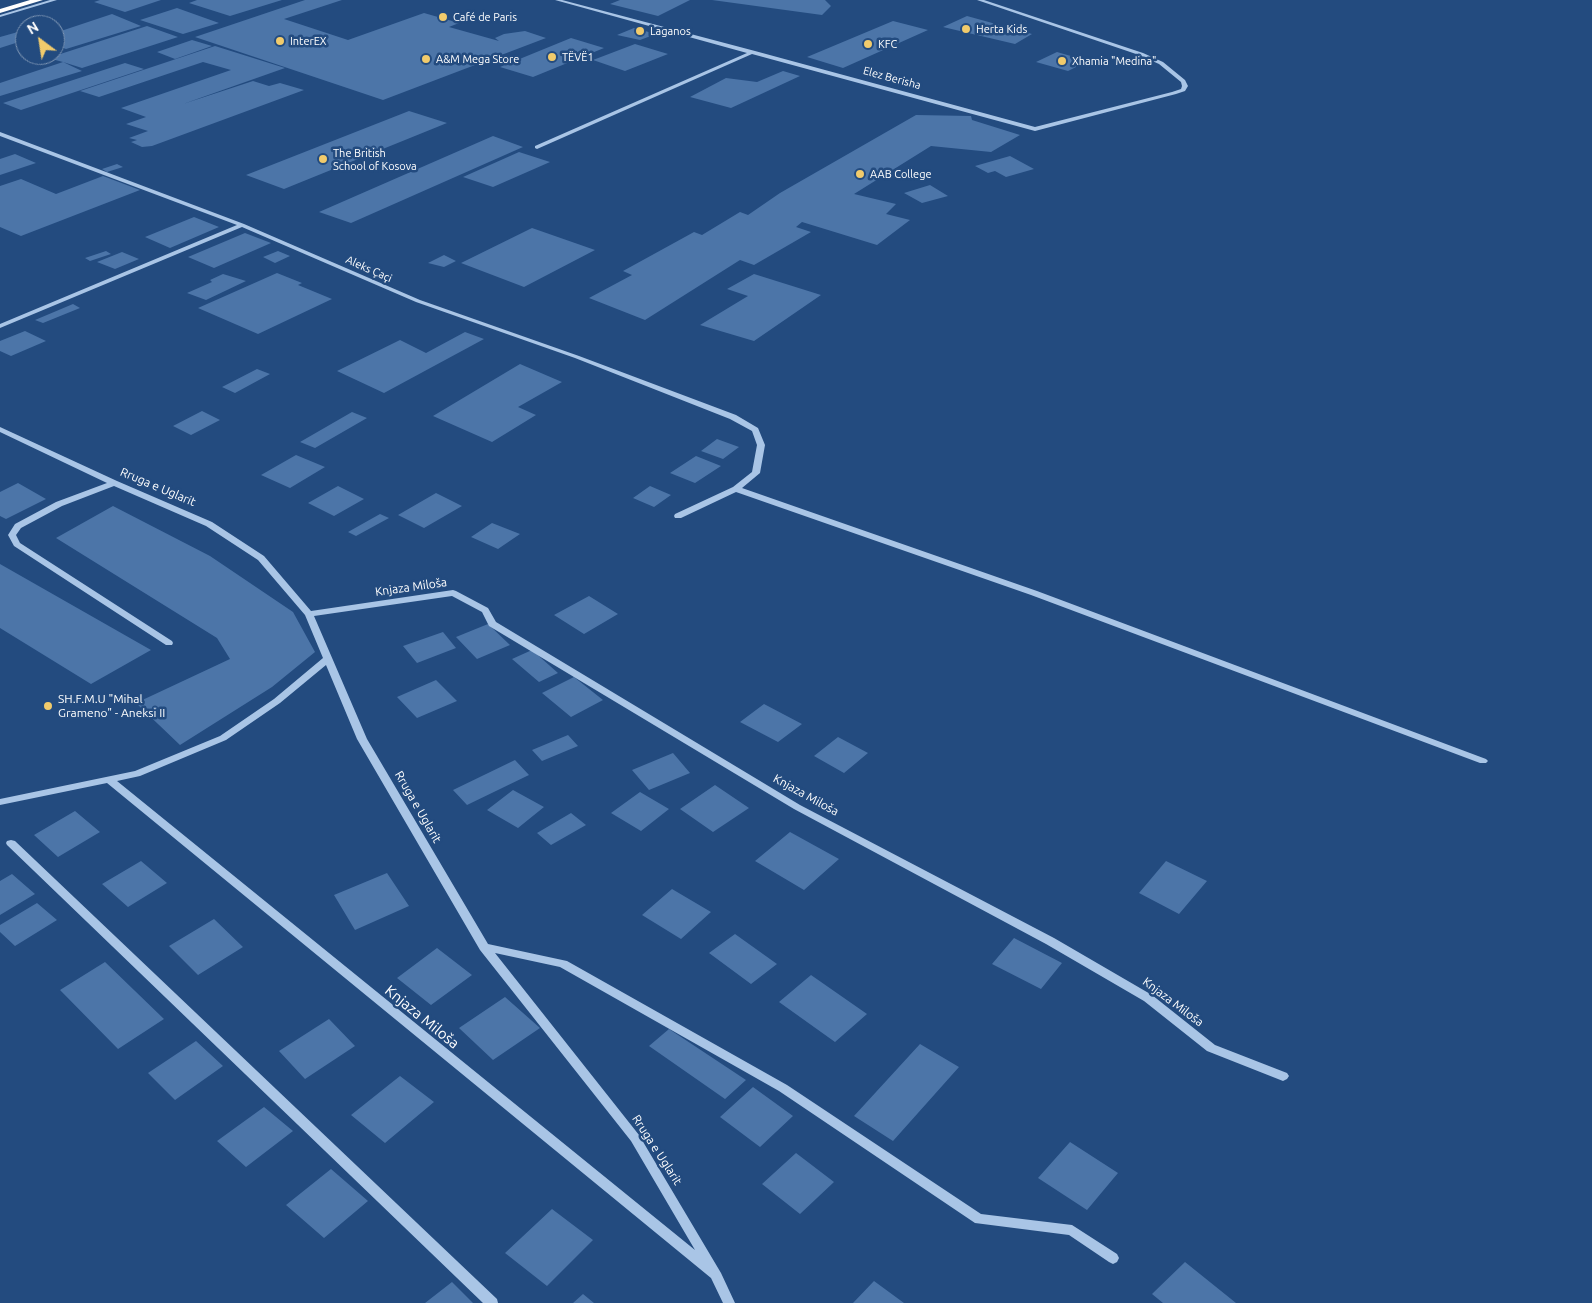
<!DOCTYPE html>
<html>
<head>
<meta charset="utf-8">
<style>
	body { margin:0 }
	#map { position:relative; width:1592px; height:1303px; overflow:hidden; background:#234b7f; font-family:Ubuntu,sans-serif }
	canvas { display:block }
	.north { position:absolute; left:15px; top:15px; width:50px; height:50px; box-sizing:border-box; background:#234b7f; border:1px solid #7b93b2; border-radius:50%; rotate:329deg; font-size:14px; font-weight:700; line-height:20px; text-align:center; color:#fff }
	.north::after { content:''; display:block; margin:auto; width:18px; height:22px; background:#f1cb6c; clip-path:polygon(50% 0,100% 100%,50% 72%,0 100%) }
</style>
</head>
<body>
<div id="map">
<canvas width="1592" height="1303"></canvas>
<div class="north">N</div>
</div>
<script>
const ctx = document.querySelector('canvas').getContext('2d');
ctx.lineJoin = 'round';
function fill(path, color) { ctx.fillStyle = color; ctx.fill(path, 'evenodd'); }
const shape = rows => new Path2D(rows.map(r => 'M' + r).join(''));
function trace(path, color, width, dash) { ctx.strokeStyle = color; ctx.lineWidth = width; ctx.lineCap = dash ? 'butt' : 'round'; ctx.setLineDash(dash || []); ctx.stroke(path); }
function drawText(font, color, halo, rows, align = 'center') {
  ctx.font = font + ' Ubuntu,sans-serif'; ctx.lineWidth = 5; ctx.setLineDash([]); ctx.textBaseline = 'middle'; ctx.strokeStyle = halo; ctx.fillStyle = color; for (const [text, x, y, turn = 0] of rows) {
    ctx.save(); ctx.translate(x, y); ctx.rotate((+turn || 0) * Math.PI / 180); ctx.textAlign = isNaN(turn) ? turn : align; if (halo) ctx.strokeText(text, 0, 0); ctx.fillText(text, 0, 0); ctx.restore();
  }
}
fill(shape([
	[100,0,161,0,125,12,94,2],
	[197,0,282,0,230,16,189,3],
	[305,0,342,0,284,19,348,40,424,13,459,23,449,27,499,41,495,38,504,34,525,31,546,38,383,100,195,37],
	[620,0,690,0,658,16,610,4],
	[712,0,825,0,831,6,822,15],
	[177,8,219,23,183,34,140,20],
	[112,14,141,26,66,49,55,45,55,33],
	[967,16,1032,34,1015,44,943,27],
	[893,21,928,30,843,68,807,57],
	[147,26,178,37,82,68,63,62,82,71,0,96,0,83,63,62,48,58],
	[634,28,656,34,640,40,617,35],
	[25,30,25,40,0,48,0,37],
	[571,38,604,48,533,77,500,67],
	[192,40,212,46,175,59,157,52],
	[635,44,668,54,625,71,593,60],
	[215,46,285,68,183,104,253,81,269,86,280,83,304,90,152,146,142,147,131,142,137,140,129,138,148,131,126,124,146,117,121,108,231,70,203,62,99,97,80,91],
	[1057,52,1088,61,1068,71,1036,62],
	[125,63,144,69,21,110,3,103],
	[783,71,800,76,731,108,690,97,726,78,757,82],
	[409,111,447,123,284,189,246,175],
	[916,115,971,116,972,120,1020,135,991,152,931,146,854,194,896,204,886,214,910,220,877,245,802,222,796,227,811,232,754,265,740,260,645,320,589,298,632,275,623,271,694,232,702,235,740,212,748,215,780,193],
	[493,136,523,147,351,223,319,212],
	[519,152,550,162,493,187,463,177],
	[15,154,36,163,0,175,0,159],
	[1010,156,1034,169,1006,177,995,171,988,173,975,166],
	[117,164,123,167,107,172,102,169],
	[103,176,140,190,21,236,0,227,0,186,21,179,56,194],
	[930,185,948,196,922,203,904,193],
	[194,217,219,227,170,248,145,237],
	[532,228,595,250,524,287,461,263],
	[245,233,271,243,214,268,188,257],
	[106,251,111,254,90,261,85,258],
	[278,251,290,256,275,263,263,257],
	[122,252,139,259,115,269,97,262],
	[444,255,456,261,444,267,428,263],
	[277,273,302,283,298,285,332,299,258,334,198,308],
	[223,274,246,281,206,300,187,293,212,282,210,280],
	[754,274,821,295,754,341,700,325,748,296,727,289],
	[73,304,80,308,43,323,35,320],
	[25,331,46,341,11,356,0,351,0,341],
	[465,332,484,339,384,393,337,371,400,340,426,353],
	[520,364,562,382,518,407,536,415,492,442,433,416],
	[257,369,270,374,235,393,222,387],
	[202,411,220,420,191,435,173,426],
	[352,412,367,418,315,448,300,442],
	[717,439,739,447,723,459,701,451],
	[296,455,325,467,290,488,261,475],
	[696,456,721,466,695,483,670,473],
	[18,483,46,499,6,519,0,516,0,492],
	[338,486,364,499,334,516,308,503],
	[650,486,671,495,654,507,633,498],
	[436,493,462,506,424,528,398,515],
	[113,506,210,556,293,612,315,652,272,687,180,745,136,703,230,659,217,638,56,538],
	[380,514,389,518,356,536,348,532],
	[492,523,520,534,498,549,471,537],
	[0,564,151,650,91,684,0,628],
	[589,596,618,614,584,634,554,615],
	[488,624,510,645,477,659,456,637],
	[443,632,456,648,417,663,403,646],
	[532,650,558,673,539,682,512,659],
	[574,677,603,700,571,717,542,693],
	[436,680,457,701,417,718,397,697],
	[764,704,802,724,778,742,740,722],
	[568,735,578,746,542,761,532,750],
	[838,737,868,753,844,773,814,756],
	[673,753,690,773,649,790,632,770],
	[515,760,529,775,467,805,453,790],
	[715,785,749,808,713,832,680,809],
	[513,790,544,807,518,828,487,810],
	[640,792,669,809,641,831,611,813],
	[75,811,100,832,58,857,34,835],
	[571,813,586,825,551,845,537,833],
	[790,832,839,859,804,890,755,861],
	[141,861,167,883,128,907,102,884],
	[1166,861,1207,881,1179,914,1139,893],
	[387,873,409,906,355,930,334,895],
	[12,874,35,894,0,915,0,881],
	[672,889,711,912,681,939,642,915],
	[37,903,57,920,15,946,0,932,0,925],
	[214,919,243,947,198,975,169,946],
	[735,934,777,964,751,984,709,953],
	[1014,938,1062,963,1041,989,992,964],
	[437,948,472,975,431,1005,397,978],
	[105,962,164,1019,118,1049,60,990],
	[811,975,867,1014,835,1042,779,1002],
	[505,997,540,1028,493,1060,459,1028],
	[329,1019,355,1046,305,1079,279,1051],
	[669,1029,746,1080,725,1099,649,1046],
	[196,1041,223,1066,175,1100,148,1073],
	[920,1044,959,1067,893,1141,854,1116],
	[400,1076,434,1102,385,1143,351,1115],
	[753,1087,793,1116,760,1147,720,1117],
	[264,1107,293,1131,246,1167,217,1141],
	[1070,1142,1118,1173,1087,1210,1038,1178],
	[796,1153,834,1182,800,1214,762,1184],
	[331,1169,368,1201,324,1238,286,1205],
	[552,1209,593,1240,547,1286,505,1253],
	[1185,1262,1236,1303,1163,1303,1152,1294],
	[874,1281,904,1303,853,1303],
	[452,1282,473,1303,425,1303],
	[583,1294,594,1303,573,1303]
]), '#4c75a8');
fill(shape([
	[50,0,57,0,0,17,0,15,50,0],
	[555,0,562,0,755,51,1035,127,1172,92,1181,89,1182,86,1181,82,1159,64,1139,55,977,0,984,0,1143,53,1163,62,1185,80,1188,86,1185,91,1176,94,1035,131,752,54,537,149,535,148,535,146,747,53,555,0],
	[0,132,244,224,420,300,579,356,736,415,758,428,765,445,760,473,742,488,1037,591,1486,759,1488,761,1486,763,1480,763,1031,595,736,492,681,518,675,518,674,516,675,514,733,487,752,472,757,445,752,431,730,419,575,358,416,302,242,227,0,328,0,324,237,225,0,136,0,132],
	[0,427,117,481,212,522,264,556,311,611,453,590,456,591,488,608,496,622,800,805,1054,938,1152,995,1215,1045,1287,1073,1289,1076,1287,1079,1283,1081,1207,1051,1144,1001,1046,944,794,809,489,626,482,612,452,596,314,616,367,739,488,944,567,961,787,1085,981,1214,1072,1225,1117,1254,1119,1258,1117,1262,1113,1264,1109,1262,1069,1235,975,1223,779,1091,560,967,495,953,639,1135,721,1273,735,1303,723,1303,711,1278,107,783,0,805,0,799,135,771,220,736,274,699,323,658,305,615,258,560,206,526,114,486,62,506,21,528,16,535,20,543,172,641,173,643,172,645,166,645,14,546,8,535,15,524,56,502,107,483,0,432,0,427],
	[326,665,357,739,480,950,631,1141,695,1250,117,781,140,776,226,740,280,703,326,665],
	[11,840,15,841,497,1299,498,1303,483,1303,7,845,6,843,7,841,11,840]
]), '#a9c5e6');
fill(shape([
	[30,0,43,0,0,13,0,9,30,0]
]), '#fff');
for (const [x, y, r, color] of [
	[443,17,5,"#f1cb6c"],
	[966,29,5,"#f1cb6c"],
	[640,31,5,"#f1cb6c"],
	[280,41,5,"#f1cb6c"],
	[868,44,5,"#f1cb6c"],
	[552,57,5,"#f1cb6c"],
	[426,59,5,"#f1cb6c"],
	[1062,61,5,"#f1cb6c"],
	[323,159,5,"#f1cb6c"],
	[860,174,5,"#f1cb6c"],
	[48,706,5,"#f1cb6c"]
]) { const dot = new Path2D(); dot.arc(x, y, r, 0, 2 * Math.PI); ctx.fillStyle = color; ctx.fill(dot); trace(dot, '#234b7f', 2); }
drawText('11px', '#fff', '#234b7f', [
	["Café de Paris",453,17],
	["Herta Kids",976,29],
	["Laganos",650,31],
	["InterEX",290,41],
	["KFC",878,44],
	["TËVË1",562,57],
	["A&M Mega Store",436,59],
	["Xhamia \"Medina\"",1072,61],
	["The British",333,153],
	["School of Kosova",333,166],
	["AAB College",870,174]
], 'left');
drawText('11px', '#fff', '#234b7f', [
	["Elez Berisha",892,78,15],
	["Aleks Çaçi",369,269,24]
]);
drawText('12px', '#fff', '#234b7f', [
	["Rruga e Uglarit",158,487,23],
	["Knjaza Miloša",411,587,-8],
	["Knjaza Miloša",806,795,29],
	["Rruga e Uglarit",418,807,60],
	["Knjaza Miloša",1173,1002,37],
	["Rruga e Uglarit",657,1150,57]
]);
drawText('12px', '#fff', '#234b7f', [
	["SH.F.M.U \"Mihal",58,699],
	["Grameno\" - Aneksi II",58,713]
], 'left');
drawText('15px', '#fff', '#234b7f', [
	["Knjaza Miloša",422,1017,39]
]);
</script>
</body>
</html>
